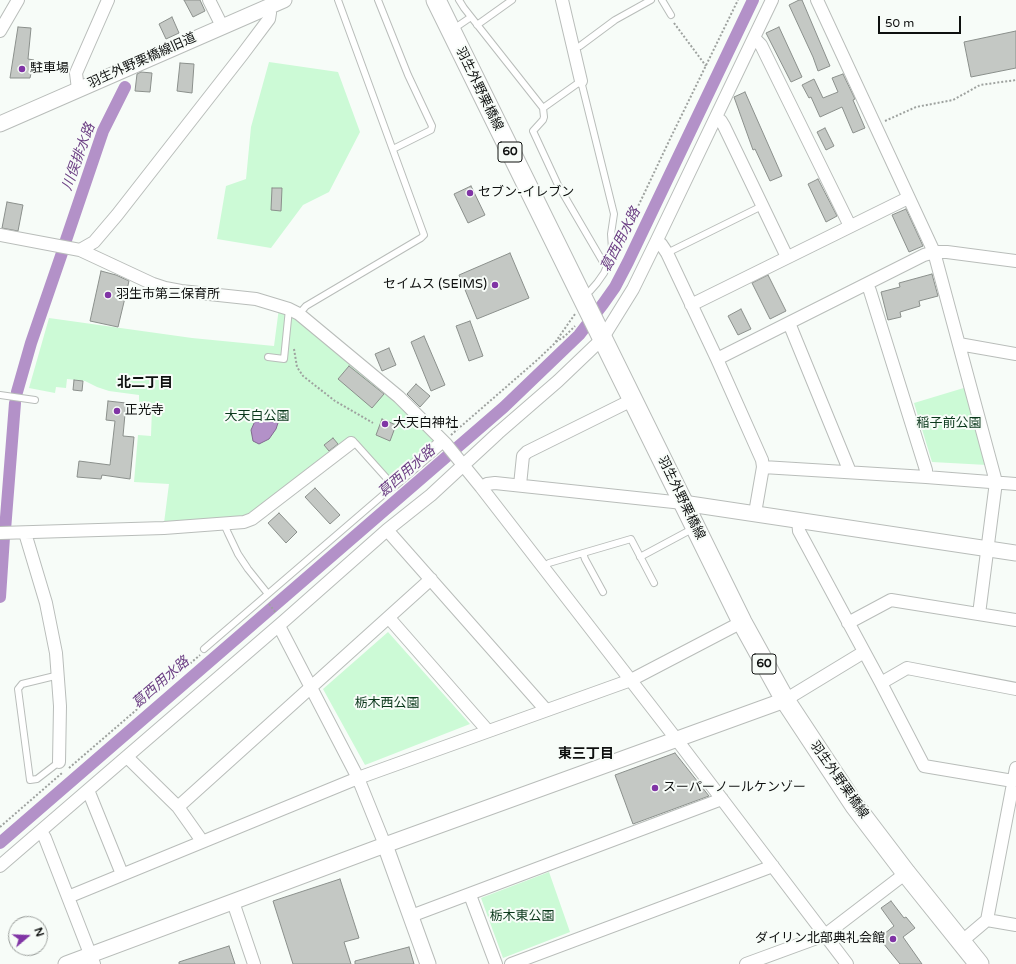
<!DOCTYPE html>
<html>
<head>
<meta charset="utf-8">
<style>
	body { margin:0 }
	#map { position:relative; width:1016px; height:964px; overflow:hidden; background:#f7fcf8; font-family:"Varela Round",sans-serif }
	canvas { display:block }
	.north { position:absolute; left:8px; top:916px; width:40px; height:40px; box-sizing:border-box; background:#f7fcf8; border:1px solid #9a9e9b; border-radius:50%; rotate:71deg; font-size:11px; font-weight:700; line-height:16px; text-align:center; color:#0e100f }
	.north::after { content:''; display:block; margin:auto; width:14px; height:18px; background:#8034a5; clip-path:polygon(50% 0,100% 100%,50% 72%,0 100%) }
	.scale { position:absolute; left:878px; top:16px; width:83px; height:18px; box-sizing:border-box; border:2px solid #0e100f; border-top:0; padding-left:5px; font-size:12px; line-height:14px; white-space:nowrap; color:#0e100f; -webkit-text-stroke:3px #f7fcf8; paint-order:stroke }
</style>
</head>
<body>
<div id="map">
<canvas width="1016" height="964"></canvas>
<div class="north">N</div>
<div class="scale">50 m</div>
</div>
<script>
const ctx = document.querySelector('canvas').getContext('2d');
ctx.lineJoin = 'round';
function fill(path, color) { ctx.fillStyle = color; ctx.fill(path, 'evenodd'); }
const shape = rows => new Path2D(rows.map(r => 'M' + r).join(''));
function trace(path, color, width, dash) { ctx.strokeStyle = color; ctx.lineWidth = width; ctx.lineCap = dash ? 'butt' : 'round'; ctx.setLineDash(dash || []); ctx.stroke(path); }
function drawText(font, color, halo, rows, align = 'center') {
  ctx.font = font + ' "Varela Round","Noto Sans JP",sans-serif'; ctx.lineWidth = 4; ctx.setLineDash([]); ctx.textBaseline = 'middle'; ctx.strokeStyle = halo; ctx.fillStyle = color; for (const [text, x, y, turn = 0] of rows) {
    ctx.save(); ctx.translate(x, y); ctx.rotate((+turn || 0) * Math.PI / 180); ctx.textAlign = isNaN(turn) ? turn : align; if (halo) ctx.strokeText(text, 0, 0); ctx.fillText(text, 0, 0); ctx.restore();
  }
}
fill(shape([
	[269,62,338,72,360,132,329,192,303,205,271,248,217,239,226,186,246,179,251,127],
	[279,308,293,314,394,400,434,438,434,444,391,479,354,439,243,519,164,523,169,484,134,482,138,435,151,436,152,407,139,405,139,395,109,391,97,387,85,381,67,379,66,388,56,387,55,393,29,388,49,318,192,338,274,346],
	[967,387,987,465,932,462,914,403],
	[388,632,470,724,365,765,323,689],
	[549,872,570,932,503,958,481,898]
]), '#ccfad6');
const water = shape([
	[270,415,276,416,278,423,276,429,269,439,259,444,253,441,251,430,255,421,270,415]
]);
fill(water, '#b391c8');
trace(water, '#826a90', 1);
trace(shape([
	[66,240,103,131,125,87],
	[17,392,31,343,63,250],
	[5,530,15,403],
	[0,597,4,537],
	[0,843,504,407,579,335,603,304,615,287,628,262,753,0]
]), '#b391c8', 12);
const building = shape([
	[184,0,200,0,205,11,193,17,184,0],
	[799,0,802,0,830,66,818,71,813,57,789,5,799,0],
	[172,17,179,33,166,39,159,24,172,17],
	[18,27,31,28,28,59,34,60,30,78,10,78,18,27],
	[779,27,802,77,791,82,766,33,779,27],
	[1016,31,1016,68,971,77,964,42,1016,31],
	[180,63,194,64,192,93,177,91,180,63],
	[141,72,152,73,150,92,135,91,137,74,141,72],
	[843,74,855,99,853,100,865,128,853,133,842,107,820,117,811,97,809,98,802,85,814,79,823,98,838,92,832,78,843,74],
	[745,92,782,176,770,181,755,149,753,150,734,97,745,92],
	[825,128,834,146,826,150,817,132,825,128],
	[818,179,837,216,826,222,808,184,818,179],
	[471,186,485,215,468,223,454,194,471,186],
	[272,188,282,188,281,211,271,210,272,188],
	[7,202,23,205,18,231,2,228,7,202],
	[906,209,923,246,909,252,892,215,906,209],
	[510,253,529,298,477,319,459,275,510,253],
	[101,271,116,275,129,281,118,327,90,321,101,271],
	[932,274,938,296,919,301,920,306,900,312,901,317,888,320,881,292,900,287,899,283,932,274],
	[768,275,786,311,770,319,752,283,768,275],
	[741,309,751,329,738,335,728,316,741,309],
	[470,321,483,356,469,361,456,326,470,321],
	[424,336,445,385,431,391,411,342,424,336],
	[389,348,396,365,382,371,375,354,389,348],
	[349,366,384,394,372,408,338,379,349,366],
	[74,380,83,381,82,391,73,390,74,380],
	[416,384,430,396,420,407,407,394,416,384],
	[108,401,126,403,123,436,134,437,130,479,102,475,101,479,77,477,79,461,110,465,115,421,106,420,108,401],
	[382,419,396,425,390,441,376,435,382,419],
	[333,438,338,444,329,451,324,445,333,438],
	[315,488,340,515,330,524,305,497,315,488],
	[279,513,297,532,286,543,268,523,279,513],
	[675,753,709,796,633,824,615,775,675,753],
	[340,879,359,938,344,942,351,964,293,964,273,901,340,879],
	[891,901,904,918,906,917,915,928,903,937,922,964,900,964,879,938,894,926,881,908,891,901],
	[229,946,235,964,179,964,179,962,229,946],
	[409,947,414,964,355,964,355,961,409,947]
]);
fill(building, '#c4c8c4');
trace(building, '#8b908c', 1);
const service = shape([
	[378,0,408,75,432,126,431,130,393,149],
	[459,0,464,8,543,108,581,81,614,214,611,234,612,249,610,259,604,273,597,283,590,291,584,295],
	[662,0,671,15],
	[477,25,512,0],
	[452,30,471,17],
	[573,49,580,46,615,20,651,0],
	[543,108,544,117,543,120,533,131,558,185,603,262,608,265],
	[667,253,762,206],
	[299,314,306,306,421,238,424,235,338,0],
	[268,357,284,359,289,309],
	[0,395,35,400],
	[224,524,228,533,238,554,248,569,268,594],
	[583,553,585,559,603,592],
	[640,557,694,528],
	[543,567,549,563,631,539,654,583],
	[204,649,390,489,393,484,390,482,355,443,351,443],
	[59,675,22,684,18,689,30,780,37,779,59,762]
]);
const minor = shape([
	[209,0,222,26],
	[562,0,581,81],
	[817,0,934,252,996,482,979,614],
	[0,31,18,0],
	[754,38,761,45,850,226],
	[78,89,76,73,108,0],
	[716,118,721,121,724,126,787,257],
	[0,235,80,250,153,284,165,288,181,291,256,299,289,309,299,314,399,397,446,444,481,487,677,740,847,964],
	[656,242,661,244,667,253,717,359,762,460,763,467,755,513],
	[80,250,94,242,117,215,242,55,269,19,270,13,267,8],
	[867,284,870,291,926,470,926,477],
	[691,305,908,198],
	[789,323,850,472],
	[959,344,1016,354],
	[717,359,924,255,934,252,947,252,1016,261],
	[763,467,926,477,1016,484],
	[393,484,443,441],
	[520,485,523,456,527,452,632,400],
	[481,487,487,484,495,483,683,503],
	[798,520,799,531,881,683,924,766,1013,781],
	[387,530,546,710],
	[0,533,164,528,244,522,252,519,351,443],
	[25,533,46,603,56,653,60,706,59,762],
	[389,618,488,731],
	[848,623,891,600,1016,620],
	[279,626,358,778,385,845],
	[881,683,907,668,1016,689],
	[785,700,864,652],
	[127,757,178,807,202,841],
	[88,790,122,874],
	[178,807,431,579],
	[41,831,45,838,94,964],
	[0,866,284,621,387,530,431,495,498,433,558,381,602,339,633,289,656,242,772,0],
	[470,895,496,964],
	[68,897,358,778,631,680,742,622],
	[233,902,254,964],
	[411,916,722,799],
	[987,920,1016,925],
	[961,942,987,920,1016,768],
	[511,964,773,866],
	[746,964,825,935,906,873]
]);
const tertiary = shape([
	[0,124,284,0],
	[683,503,1016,553],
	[385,845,428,964],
	[66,964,385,845,785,700]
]);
const primary = shape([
	[436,0,742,622,785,700,855,806,906,873,979,964]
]);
trace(service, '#b9bdba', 8);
trace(minor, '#b9bdba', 14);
trace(tertiary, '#b9bdba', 17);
trace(primary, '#b9bdba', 21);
trace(shape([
	[674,23,706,66],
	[885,121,916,107,953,100,980,85,1016,80],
	[621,246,624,236,670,139,738,0],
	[556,342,565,336,575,326],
	[294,349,297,367,303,376,335,401,373,423],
	[451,435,536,361,554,344,575,314],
	[269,604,276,613],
	[69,768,200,655],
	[0,827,62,773]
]), '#9ea29f', 2, [2, 2]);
trace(service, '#fff', 6);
trace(minor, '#fff', 12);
trace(tertiary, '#fff', 15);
trace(primary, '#fff', 19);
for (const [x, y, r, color] of [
	[22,69,4,"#8034a5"],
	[470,193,4,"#8034a5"],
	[495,285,4,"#8034a5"],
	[108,295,4,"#8034a5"],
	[117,411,4,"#8034a5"],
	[385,424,4,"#8034a5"],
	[655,788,4,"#8034a5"],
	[893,939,4,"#8034a5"]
]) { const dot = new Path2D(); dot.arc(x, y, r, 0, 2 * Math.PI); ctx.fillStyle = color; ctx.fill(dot); trace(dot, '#f7fcf8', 1.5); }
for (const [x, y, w] of [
	[510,152,24],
	[764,664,24]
]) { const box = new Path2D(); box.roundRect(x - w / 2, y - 10, w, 20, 3); ctx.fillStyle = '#f7fcf8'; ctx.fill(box); trace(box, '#0e100f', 1); }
drawText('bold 12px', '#0e100f', null, [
	["60",510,152],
	["60",764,664]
]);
drawText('13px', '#0e100f', '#f7fcf8', [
	["羽生外野栗橋線旧道",142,61,-24],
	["羽生外野栗橋線",479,89,64],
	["羽生外野栗橋線",681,498,64],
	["羽生外野栗橋線",839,780,55]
]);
drawText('13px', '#0e100f', '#f7fcf8', [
	["駐車場",30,69],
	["セブン-イレブン",478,193],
	["セイムス (SEIMS)",487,285,"right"],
	["羽生市第三保育所",116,295],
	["正光寺",125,411],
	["大天白神社",393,424],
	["スーパーノールケンゾー",663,788],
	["ダイリン北部典礼会館",885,939,"right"]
], 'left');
drawText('13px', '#09371a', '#f7fcf8', [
	["大天白公園",257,417],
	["稲子前公園",949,424],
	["栃木西公園",387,704],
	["栃木東公園",522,917]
]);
drawText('italic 14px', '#6c3f84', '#f7fcf8', [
	["川俣排水路",79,157,-70],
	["葛西用水路",621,240,-63],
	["葛西用水路",407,472,-41],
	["葛西用水路",161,683,-41]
]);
drawText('bold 14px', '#0e100f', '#f7fcf8', [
	["北二丁目",145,383],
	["東三丁目",586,754]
]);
</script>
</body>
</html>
